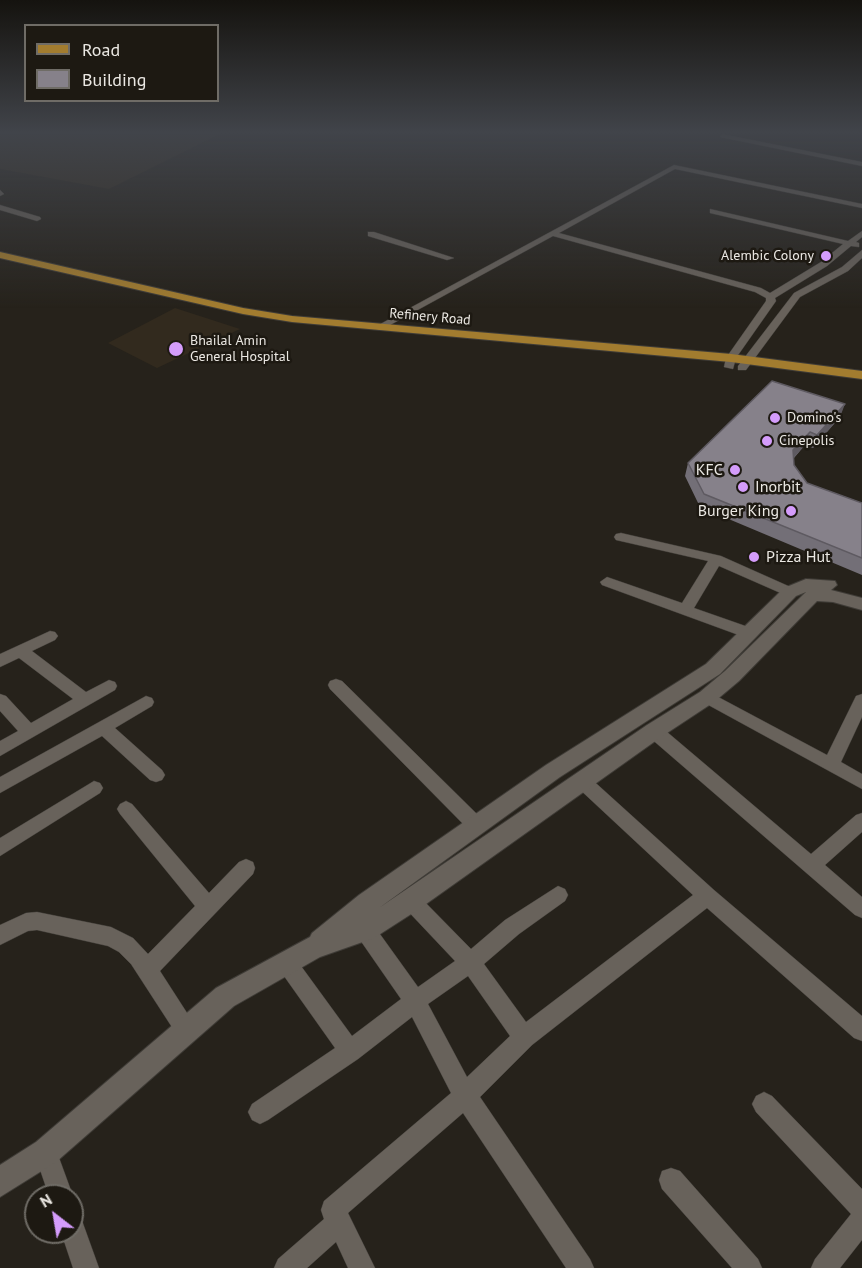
<!DOCTYPE html>
<html>
<head>
<meta charset="utf-8">
<style>
	body { margin:0 }
	#map { position:relative; width:862px; height:1268px; overflow:hidden; background:#26221b; font-family:"PT Sans",sans-serif }
	canvas { display:block }
	.legend { position:absolute; left:24px; top:24px; width:195px; height:78px; box-sizing:border-box; background:#1d1912; border:2px solid #6f6c66; margin:0; padding:8px 10px; list-style:none; font-size:18px; color:#ebe8e3 }
	.legend li { display:flex; align-items:center; gap:12px; height:30px }
	.legend b { width:30px; border:2px solid #6f6c66 }
	.north { position:absolute; left:24px; top:1184px; width:60px; height:60px; box-sizing:border-box; background:#1d1912; border:2px solid #6f6c66; border-radius:50%; rotate:329deg; font-size:16px; font-weight:700; line-height:24px; text-align:center; color:#ebe8e3 }
	.north::after { content:''; display:block; margin:auto; width:21px; height:27px; background:#d49cfb; clip-path:polygon(50% 0,100% 100%,50% 72%,0 100%) }
</style>
</head>
<body>
<div id="map">
<canvas width="862" height="1268"></canvas>
<ul class="legend">
<li><b style="height:8px;background:#a27c2f"></b>Road</li>
<li><b style="height:16px;background:#86818a"></b>Building</li>
</ul>
<div class="north">N</div>
</div>
<script>
const ctx = document.querySelector('canvas').getContext('2d');
ctx.lineJoin = 'round';
function fill(path, color) { ctx.fillStyle = color; ctx.fill(path, 'evenodd'); }
const shape = rows => new Path2D(rows.map(r => 'M' + r).join(''));
function trace(path, color, width, dash) { ctx.strokeStyle = color; ctx.lineWidth = width; ctx.lineCap = dash ? 'butt' : 'round'; ctx.setLineDash(dash || []); ctx.stroke(path); }
function drawText(font, color, halo, rows, align = 'center') {
  ctx.font = font + ' "PT Sans",sans-serif'; ctx.lineWidth = 5; ctx.setLineDash([]); ctx.textBaseline = 'middle'; ctx.strokeStyle = halo; ctx.fillStyle = color; for (const [text, x, y, turn = 0] of rows) {
    ctx.save(); ctx.translate(x, y); ctx.rotate((+turn || 0) * Math.PI / 180); ctx.textAlign = isNaN(turn) ? turn : align; if (halo) ctx.strokeText(text, 0, 0); ctx.fillText(text, 0, 0); ctx.restore();
  }
}
fill(shape([
	[0,131,226,131,109,189,0,169],
	[175,308,240,329,157,368,108,343]
]), '#322a1e');
const minor = shape([
	[722,134,862,162,862,166,720,137,722,134],
	[674,165,862,204,862,208,675,169,559,233,761,288,770,293,821,262,843,244,710,213,710,209,848,241,862,231,862,237,856,242,859,243,859,247,851,246,827,266,775,298,776,301,736,358,733,369,724,367,726,358,766,301,766,298,755,292,553,236,381,330,373,328,674,165],
	[0,190,4,194,0,196,0,190],
	[0,205,40,217,41,219,37,221,0,210,0,205],
	[368,232,374,232,454,258,447,260,368,236,368,232],
	[862,250,862,258,848,271,800,297,746,370,738,370,738,366,794,293,842,267,862,250],
	[621,533,721,556,795,589,797,592,790,597,785,595,719,566,694,608,754,629,756,633,754,637,744,637,602,585,600,582,607,577,682,603,708,561,616,540,614,537,616,534,621,533],
	[50,631,55,632,58,636,55,640,32,651,86,692,109,680,115,682,117,686,115,690,0,756,0,741,18,731,0,711,0,694,6,696,31,723,73,699,19,658,0,667,0,654,50,631],
	[336,679,342,681,482,819,485,825,482,831,476,833,470,831,330,689,328,685,330,681,336,679],
	[707,691,827,755,856,696,862,694,862,717,841,762,862,774,862,789,701,701,699,697,701,693,707,691],
	[146,696,152,698,154,702,152,706,115,728,162,770,165,775,162,780,156,782,150,780,102,736,0,793,0,777,146,696],
	[654,724,660,726,811,854,856,815,862,813,862,832,825,865,862,897,862,918,855,915,648,736,646,731,648,726,654,724],
	[582,774,588,776,714,890,862,1016,862,1041,854,1038,707,908,532,1045,480,1097,590,1259,594,1268,566,1268,463,1113,348,1213,375,1268,348,1268,336,1242,307,1268,274,1268,278,1259,324,1219,321,1210,324,1201,451,1093,412,1017,358,1059,268,1120,260,1124,252,1120,248,1112,252,1104,335,1048,279,969,276,962,279,955,286,952,293,955,352,1036,401,999,358,937,355,930,358,923,365,921,372,923,418,987,455,961,404,907,401,901,404,895,411,892,418,895,471,949,505,920,558,886,565,889,568,895,565,901,519,934,484,964,526,1022,693,895,576,786,573,781,576,776,582,774],
	[468,976,510,1036,467,1077,428,1004,468,976],
	[94,781,100,783,103,788,100,793,0,856,0,838,94,781],
	[126,801,132,804,209,893,239,862,246,859,253,862,255,868,253,874,160,971,198,1030,195,1038,187,1041,179,1038,131,964,119,952,108,946,37,930,28,931,0,945,0,925,26,913,37,912,111,927,133,938,148,954,195,906,120,814,117,809,120,804,126,801],
	[764,1092,772,1096,862,1189,862,1240,840,1268,811,1268,815,1259,851,1214,756,1112,752,1104,756,1096,764,1092],
	[46,1140,54,1144,73,1196,72,1199,72,1196,49,1196,34,1152,38,1144,46,1140],
	[671,1168,680,1171,758,1259,762,1268,732,1268,662,1189,659,1180,662,1171,671,1168],
	[72,1214,81,1218,99,1268,73,1268,61,1232,72,1232,72,1214]
]);
const tertiary = shape([
	[806,579,835,581,837,585,831,590,862,598,862,610,833,602,817,601,739,681,714,702,661,737,419,909,374,938,320,957,234,1006,56,1162,0,1197,0,1165,36,1142,216,988,310,937,312,933,359,895,546,765,706,664,784,588,806,579],
	[806,592,725,671,700,692,647,725,379,908,560,777,720,674,796,596,806,592]
]);
const primary = shape([
	[0,252,243,308,292,316,731,354,862,371,862,379,731,362,292,322,243,314,0,258,0,252]
]);
trace(minor, '#3f3c37', 1);
trace(tertiary, '#3f3c37', 2);
trace(primary, '#3f3c37', 2);
fill(minor, '#68625b');
fill(tertiary, '#68625b');
fill(primary, '#a27c2f');
fill(shape([
	[840,417,813,448,805,445,794,458,794,465,807,483,862,503,862,575,700,507,685,476,688,463]
]), '#736f77');
fill(shape([
	[845,404,840,417,813,448,817,435],
	[810,432,805,445,789,463,793,450]
]), '#5e5a61');
const building = shape([
	[772,381,845,404,817,435,810,432,793,450,794,465,807,483,862,503,862,558,704,494,688,463,772,381]
]);
fill(building, '#86818a');
trace(building, '#5e5a61', 1.5);
const sky = ctx.createLinearGradient(0, 0, 0, 308);
sky.addColorStop(0, '#15130f');
sky.addColorStop(0.43, '#41444a');
sky.addColorStop(1, '#41444a00');
ctx.fillStyle = sky;
ctx.fillRect(0, 0, 862, 308);
for (const [x, y, r, color] of [
	[826,256,6,"#d49cfb"],
	[176,349,8,"#d49cfb"],
	[775,418,6,"#d49cfb"],
	[767,441,6,"#d49cfb"],
	[735,470,6,"#d49cfb"],
	[743,487,6,"#d49cfb"],
	[791,511,6,"#d49cfb"],
	[754,557,6,"#d49cfb"]
]) { const dot = new Path2D(); dot.arc(x, y, r, 0, 2 * Math.PI); ctx.fillStyle = color; ctx.fill(dot); trace(dot, '#1d1912', 2); }
drawText('14px', '#ebe8e3', '#1d1912', [
	["Alembic Colony",814,256,"right"],
	["Bhailal Amin",190,341],
	["General Hospital",190,357],
	["Domino's",787,418],
	["Cinepolis",779,441]
], 'left');
drawText('14px', '#ebe8e3', '#1d1912', [
	["Refinery Road",430,317,5]
]);
drawText('16px', '#ebe8e3', '#1d1912', [
	["KFC",723,470],
	["Inorbit",755,487,"left"],
	["Burger King",779,511],
	["Pizza Hut",766,557,"left"]
], 'right');
</script>
</body>
</html>
